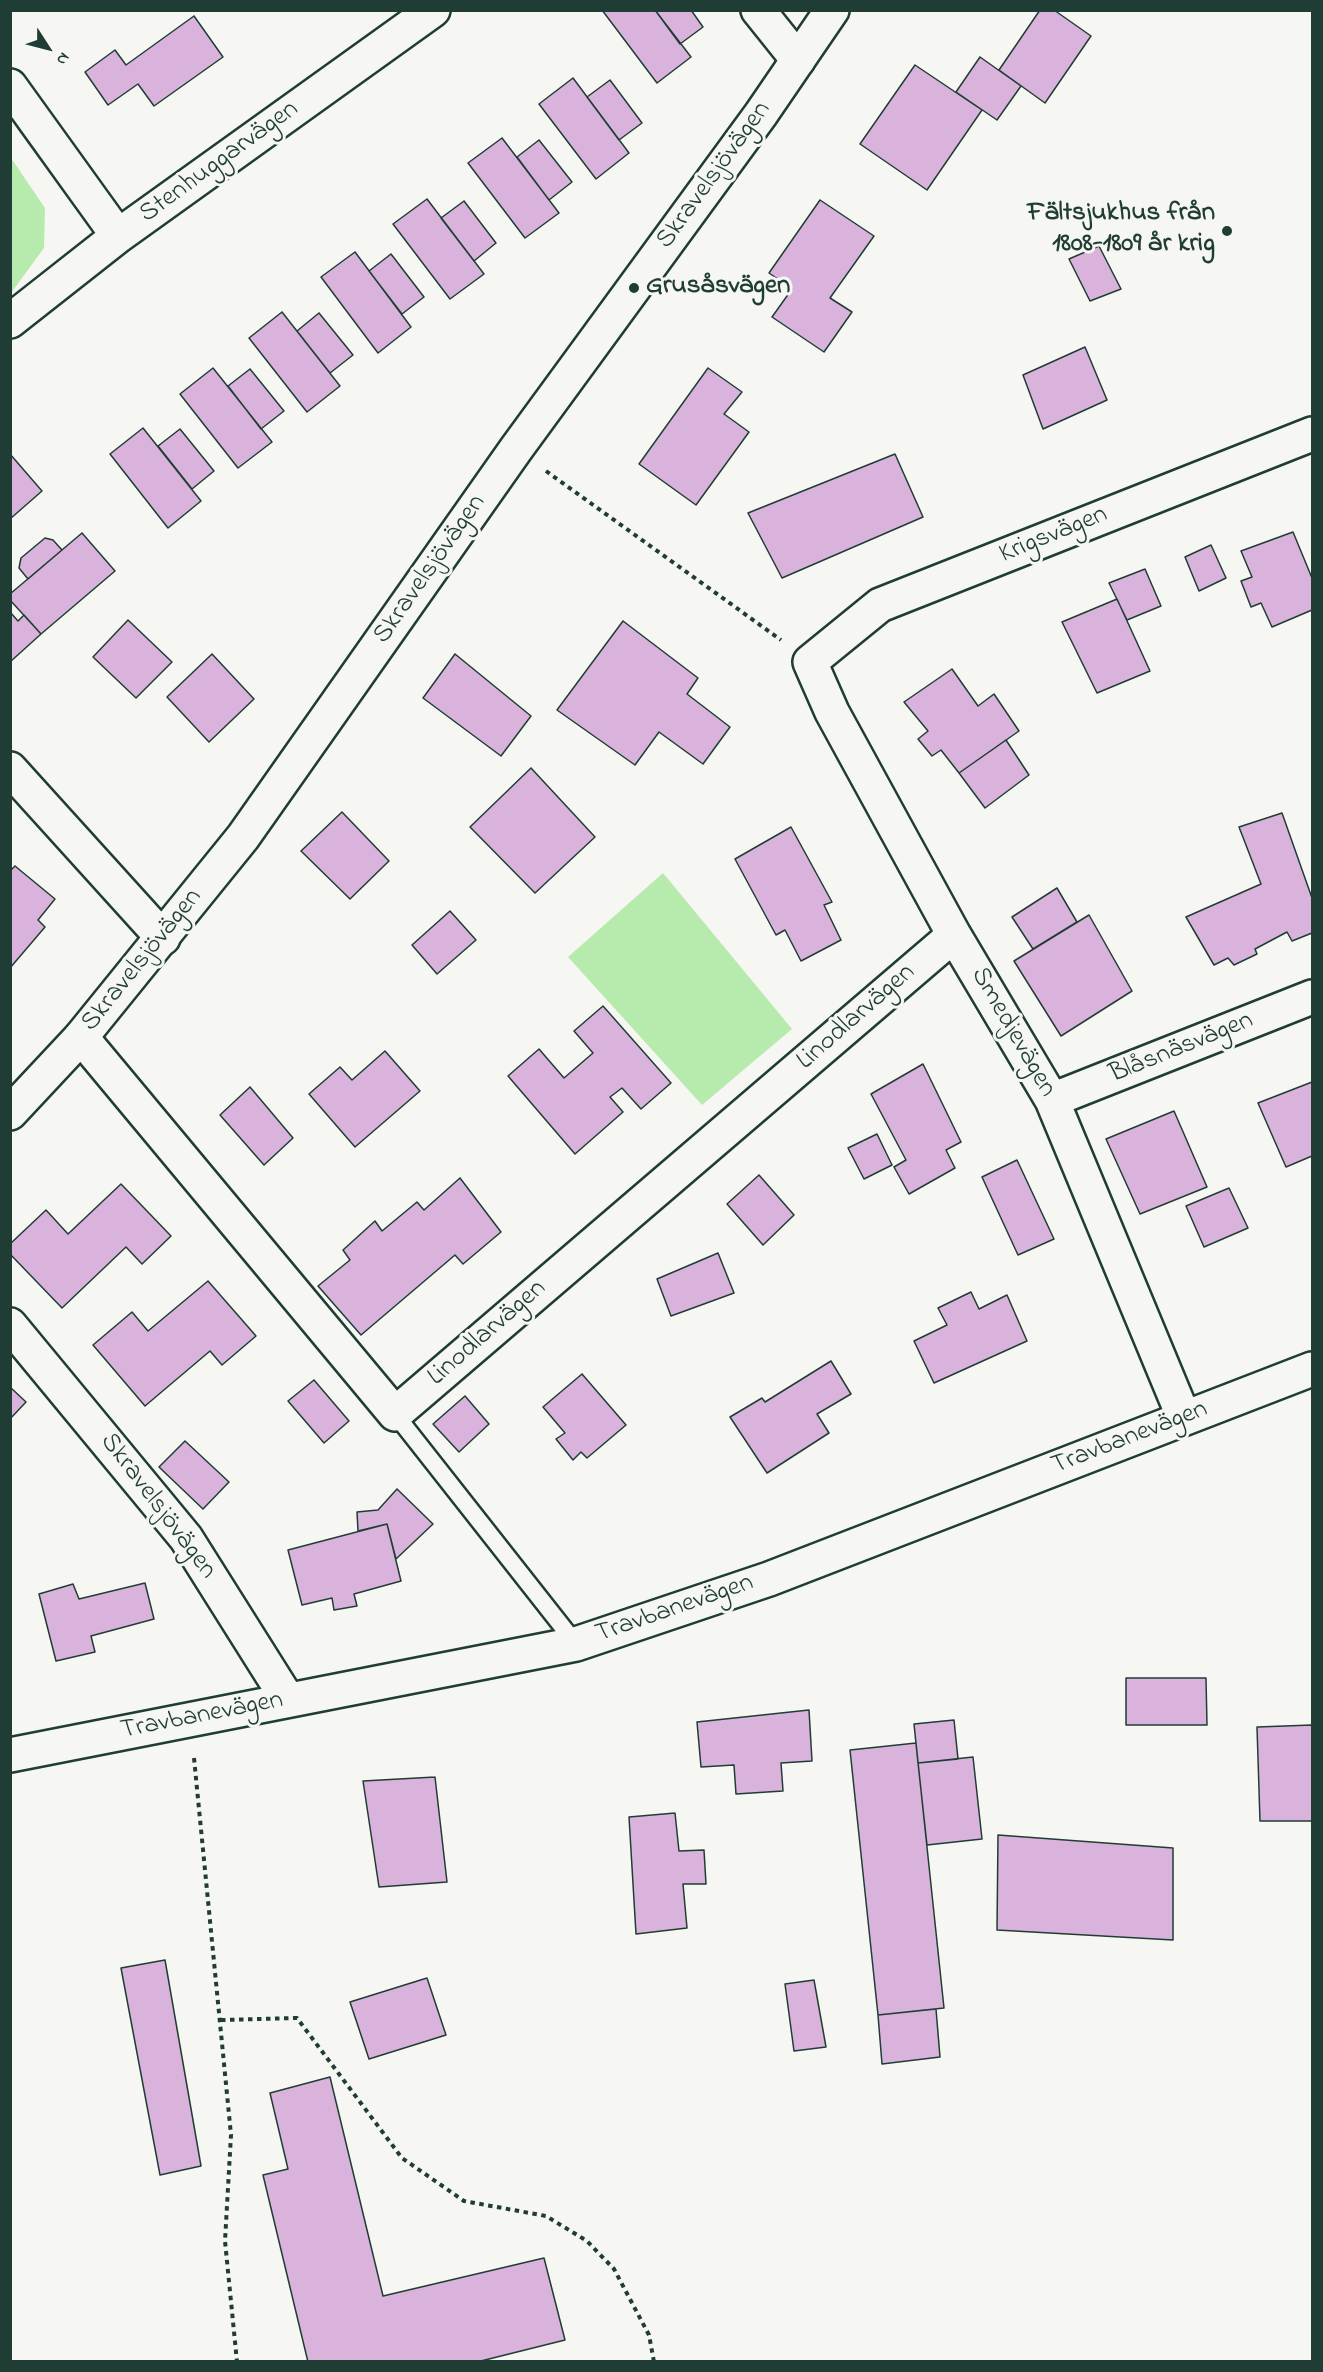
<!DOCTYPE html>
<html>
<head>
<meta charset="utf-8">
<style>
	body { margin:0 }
	#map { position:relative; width:1323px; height:2372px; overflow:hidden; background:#f6f6f2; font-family:"Indie Flower",sans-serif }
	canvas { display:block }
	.frame { position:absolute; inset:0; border:12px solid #1f3d34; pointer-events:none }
	.north { position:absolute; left:18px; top:18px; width:60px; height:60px; -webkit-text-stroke:4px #f6f6f2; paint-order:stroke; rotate:126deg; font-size:16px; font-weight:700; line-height:24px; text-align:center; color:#1f3d34 }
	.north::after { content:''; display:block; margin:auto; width:21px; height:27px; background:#1f3d34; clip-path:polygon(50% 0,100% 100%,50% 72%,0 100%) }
</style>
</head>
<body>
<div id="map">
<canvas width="1323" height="2372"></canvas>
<div class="frame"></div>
<div class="north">N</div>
</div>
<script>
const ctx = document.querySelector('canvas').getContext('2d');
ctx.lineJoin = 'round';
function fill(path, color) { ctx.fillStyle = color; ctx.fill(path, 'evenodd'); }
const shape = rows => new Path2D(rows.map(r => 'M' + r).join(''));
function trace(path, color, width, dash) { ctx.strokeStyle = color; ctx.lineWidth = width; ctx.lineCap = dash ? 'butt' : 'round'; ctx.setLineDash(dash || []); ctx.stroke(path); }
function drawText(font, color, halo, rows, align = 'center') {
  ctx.font = font + ' "Indie Flower",sans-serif'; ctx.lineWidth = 6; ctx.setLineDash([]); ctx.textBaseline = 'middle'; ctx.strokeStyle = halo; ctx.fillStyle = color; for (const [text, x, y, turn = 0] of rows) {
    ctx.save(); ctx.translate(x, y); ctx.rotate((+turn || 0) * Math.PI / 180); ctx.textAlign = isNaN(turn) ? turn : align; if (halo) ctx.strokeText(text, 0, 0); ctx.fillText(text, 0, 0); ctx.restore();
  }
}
fill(shape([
	[11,158,45,208,44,248,11,293],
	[663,873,792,1029,702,1105,568,957]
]), '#b7ebad');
const building = shape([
	[602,10,655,10,691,57,657,83,602,10],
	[655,10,691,10,703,27,680,44,655,10],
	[1040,10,1054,10,1091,36,1045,103,999,70,1040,10],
	[194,16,223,57,154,106,138,84,108,105,85,72,115,50,126,65,194,16],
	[980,57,1021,86,997,120,956,92,980,57],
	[915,65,982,110,927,190,860,144,915,65],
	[573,78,629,153,596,179,539,104,573,78],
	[610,80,642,123,619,140,587,97,610,80],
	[502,138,559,213,525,238,468,163,502,138],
	[539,140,572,182,549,200,517,157,539,140],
	[427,199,484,274,450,299,393,224,427,199],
	[820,200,874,236,830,298,852,312,824,352,772,317,792,289,769,273,820,200],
	[464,201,496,243,474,261,441,218,464,201],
	[1099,246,1121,289,1090,301,1069,259,1099,246],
	[355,252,411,327,378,353,321,277,355,252],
	[391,254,424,297,402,314,369,271,391,254],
	[282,312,340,386,307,412,249,338,282,312],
	[319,313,353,355,330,373,297,331,319,313],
	[1085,347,1107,400,1043,429,1023,375,1085,347],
	[213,368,272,442,238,468,180,394,213,368],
	[708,368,742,392,724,414,749,432,696,505,639,464,708,368],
	[250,369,284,411,261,429,228,386,250,369],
	[143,428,201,501,168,528,110,454,143,428],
	[180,429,214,471,192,489,158,446,180,429],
	[10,454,42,491,10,519,10,454],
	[895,454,923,517,782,578,748,513,895,454],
	[1293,532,1312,578,1312,610,1272,627,1261,603,1251,607,1241,581,1252,577,1241,551,1293,532],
	[82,533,115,571,41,634,10,600,10,594,82,533],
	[45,538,53,540,62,550,28,579,19,568,21,558,45,538],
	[1211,545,1226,578,1199,591,1185,557,1211,545],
	[1145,569,1161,606,1127,620,1109,583,1145,569],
	[1117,599,1150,671,1097,693,1062,622,1117,599],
	[10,612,18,621,24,615,41,634,10,662,10,612],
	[128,620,172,662,136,698,93,657,128,620],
	[623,621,698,678,687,694,730,727,703,764,659,732,635,765,557,710,623,621],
	[212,654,254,699,209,742,167,697,212,654],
	[455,654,531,716,501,756,423,698,455,654],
	[952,669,978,706,994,694,1019,731,959,773,941,750,932,756,918,739,928,731,904,702,952,669],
	[1006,740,1029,775,985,808,959,773,1006,740],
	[531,768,595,837,535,893,470,827,531,768],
	[342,812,389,861,350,899,301,851,342,812],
	[1282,813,1312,898,1312,933,1292,941,1287,932,1255,949,1257,954,1234,965,1228,958,1214,965,1186,917,1261,884,1239,827,1282,813],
	[791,827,832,902,824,905,841,940,801,961,785,930,776,935,735,859,791,827],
	[15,866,55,899,38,920,45,927,10,968,10,871,15,866],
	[1057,888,1077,922,1033,949,1012,917,1057,888],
	[450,911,476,940,437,974,412,945,450,911],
	[1089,915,1132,991,1061,1036,1014,961,1089,915],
	[603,1006,671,1083,641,1109,622,1088,610,1097,623,1112,575,1154,508,1076,539,1049,564,1078,593,1053,574,1031,603,1006],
	[385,1051,420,1091,355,1147,309,1094,340,1067,352,1080,385,1051],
	[923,1064,961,1142,946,1150,955,1168,909,1194,894,1167,906,1160,871,1094,923,1064],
	[1312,1082,1312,1156,1286,1167,1258,1103,1312,1082],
	[250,1087,293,1138,264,1165,220,1115,250,1087],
	[1174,1111,1207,1187,1140,1214,1106,1139,1174,1111],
	[877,1134,892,1165,864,1179,848,1148,877,1134],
	[1017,1160,1054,1239,1018,1255,982,1177,1017,1160],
	[759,1175,794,1215,763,1245,727,1204,759,1175],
	[460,1178,501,1232,463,1264,455,1255,361,1335,318,1286,350,1260,343,1250,375,1221,382,1231,417,1202,424,1210,460,1178],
	[121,1184,171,1236,142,1264,126,1247,62,1308,10,1254,10,1244,46,1210,68,1234,121,1184],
	[1229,1188,1248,1228,1204,1247,1186,1206,1229,1188],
	[718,1253,734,1293,671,1316,657,1279,718,1253],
	[208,1281,256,1336,222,1365,210,1351,145,1406,93,1345,132,1312,148,1331,208,1281],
	[971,1292,979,1309,1007,1295,1027,1341,934,1383,914,1341,947,1325,938,1308,971,1292],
	[831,1361,851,1394,817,1414,829,1433,767,1473,730,1417,762,1398,765,1402,831,1361],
	[582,1374,626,1425,587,1458,581,1452,573,1460,556,1439,565,1433,543,1407,582,1374],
	[314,1380,349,1421,324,1443,288,1401,314,1380],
	[10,1387,26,1402,10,1419,10,1387],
	[465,1396,489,1424,459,1452,433,1424,465,1396],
	[185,1441,229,1482,203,1509,159,1467,185,1441],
	[397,1489,433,1524,396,1559,387,1524,358,1531,357,1512,378,1510,397,1489],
	[387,1524,401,1581,354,1594,357,1606,334,1610,332,1598,302,1605,288,1550,387,1524],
	[145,1583,154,1619,91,1636,95,1652,56,1661,39,1594,73,1584,79,1599,145,1583],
	[1126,1678,1206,1678,1207,1725,1126,1725,1126,1678],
	[809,1710,812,1761,781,1763,783,1791,736,1794,734,1765,701,1767,697,1722,809,1710],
	[954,1720,958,1759,918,1763,914,1724,954,1720],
	[1312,1725,1312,1821,1260,1821,1257,1727,1312,1725],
	[916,1743,944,2008,878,2015,850,1750,916,1743],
	[973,1757,982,1839,927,1845,918,1763,973,1757],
	[435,1777,447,1882,379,1887,363,1781,435,1777],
	[675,1813,679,1851,704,1850,706,1884,683,1884,687,1928,636,1934,629,1817,675,1813],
	[998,1835,1173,1848,1173,1940,997,1930,998,1835],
	[165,1960,201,2166,160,2175,121,1968,165,1960],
	[427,1978,446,2035,369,2059,350,2002,427,1978],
	[814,1980,826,2047,794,2051,785,1984,814,1980],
	[936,2009,940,2057,882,2064,878,2015,936,2009],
	[330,2077,383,2296,544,2258,565,2340,477,2362,308,2362,263,2175,288,2169,270,2093,330,2077]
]);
fill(building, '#d9b3dc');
trace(building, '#1f3d34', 1.5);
const service = shape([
	[395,1414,576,1644]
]);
const minor = shape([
	[758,10,798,60],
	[10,86,118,236],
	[10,321,118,236,433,10],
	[10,769,163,938],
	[81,1037,395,1414,954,935],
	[1052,1100,1312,997],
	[10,1325,186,1538,288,1700],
	[1184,1418,1052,1100,954,935,832,712,810,662,880,605,1312,434],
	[10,1755,576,1644,769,1579,1312,1369]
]);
const tertiary = shape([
	[10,1113,81,1037,243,837,516,449,761,114,832,10]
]);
trace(service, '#1f3d34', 21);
trace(minor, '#1f3d34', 38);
trace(tertiary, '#1f3d34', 38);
trace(shape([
	[546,471,781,640],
	[194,1758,231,2135,225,2241,237,2362],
	[221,2020,297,2018,402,2158,464,2201,546,2216,587,2241,614,2269,649,2335,654,2362]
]), '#1f3d34', 4, [4.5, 4.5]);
trace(service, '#f6f6f2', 16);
trace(minor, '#f6f6f2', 33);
trace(tertiary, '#f6f6f2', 33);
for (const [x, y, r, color] of [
	[1227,231,6,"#1f3d34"],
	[634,288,6,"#1f3d34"]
]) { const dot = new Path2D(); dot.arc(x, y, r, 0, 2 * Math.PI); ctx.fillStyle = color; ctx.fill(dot); trace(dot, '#f6f6f2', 2); }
drawText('27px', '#1f3d34', '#f6f6f2', [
	["Stenhuggarvägen",220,163,-36],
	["Skravelsjövägen",715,176,-54],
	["Krigsvägen",1054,536,-22],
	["Skravelsjövägen",431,570,-55],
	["Skravelsjövägen",143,961,-51],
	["Linodlarvägen",857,1018,-41],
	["Smedjevägen",1012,1033,60],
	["Blåsnäsvägen",1182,1049,-22],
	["Linodlarvägen",488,1334,-41],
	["Travbanevägen",1130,1439,-21],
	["Skravelsjövägen",157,1507,53],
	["Travbanevägen",675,1610,-19],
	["Travbanevägen",202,1717,-11]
]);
drawText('bold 27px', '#1f3d34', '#f6f6f2', [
	["Fältsjukhus från",1215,215],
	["1808-1809 år krig",1215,246],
	["Grusåsvägen",646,288,"left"]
], 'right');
</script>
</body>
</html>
